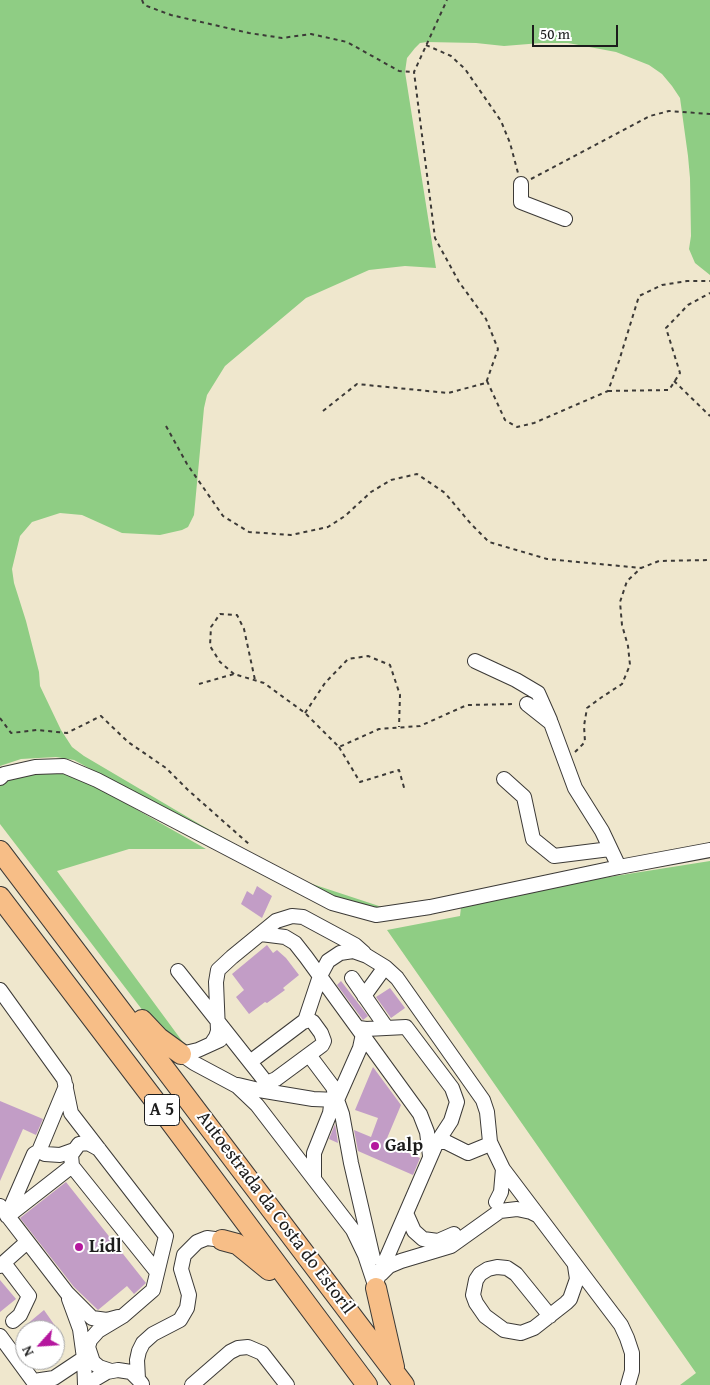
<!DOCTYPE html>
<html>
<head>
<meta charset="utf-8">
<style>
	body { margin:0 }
	#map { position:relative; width:710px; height:1385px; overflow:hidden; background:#efe7cd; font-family:"Gentium Book Plus",serif }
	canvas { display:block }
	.north { position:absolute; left:15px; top:1320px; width:50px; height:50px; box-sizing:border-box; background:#fff; border:1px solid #a4a4a4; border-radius:50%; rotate:244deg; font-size:14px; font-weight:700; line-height:20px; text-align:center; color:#1c1c1c }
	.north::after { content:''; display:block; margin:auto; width:18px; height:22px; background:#b5179e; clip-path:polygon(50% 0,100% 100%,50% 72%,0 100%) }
	.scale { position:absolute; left:532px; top:25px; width:86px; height:22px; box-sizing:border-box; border:2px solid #1c1c1c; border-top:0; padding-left:6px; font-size:15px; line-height:18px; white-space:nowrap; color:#1c1c1c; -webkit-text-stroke:4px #fff; paint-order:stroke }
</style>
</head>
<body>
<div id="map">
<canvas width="710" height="1385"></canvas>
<div class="north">N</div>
<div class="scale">50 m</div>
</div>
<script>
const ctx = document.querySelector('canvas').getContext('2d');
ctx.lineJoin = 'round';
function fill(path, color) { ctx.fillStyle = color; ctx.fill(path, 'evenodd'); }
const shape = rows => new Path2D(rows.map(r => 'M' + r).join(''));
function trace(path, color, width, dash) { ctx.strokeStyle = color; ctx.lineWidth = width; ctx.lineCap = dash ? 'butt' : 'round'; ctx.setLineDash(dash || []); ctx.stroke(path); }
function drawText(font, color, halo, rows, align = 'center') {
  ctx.font = font + ' "Gentium Book Plus",serif'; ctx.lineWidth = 4; ctx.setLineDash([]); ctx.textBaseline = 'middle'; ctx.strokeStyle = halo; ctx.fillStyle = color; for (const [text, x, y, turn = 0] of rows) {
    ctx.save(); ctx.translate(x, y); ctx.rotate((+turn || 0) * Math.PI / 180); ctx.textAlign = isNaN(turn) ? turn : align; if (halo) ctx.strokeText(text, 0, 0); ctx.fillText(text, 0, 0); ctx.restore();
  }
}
fill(shape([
	[0,0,710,0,710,275,695,263,689,249,691,236,690,178,688,156,680,98,672,86,662,74,649,65,616,52,568,43,541,43,504,46,476,43,427,42,420,43,415,48,407,58,405,72,436,268,405,266,369,270,306,298,225,366,207,395,204,408,194,515,188,527,182,530,160,535,122,533,82,515,60,513,32,522,20,536,12,569,14,583,26,621,39,672,40,686,61,730,72,747,84,756,201,825,300,880,385,908,357,907,344,904,239,850,74,760,56,757,21,759,0,766],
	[0,768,9,780,40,772,65,773,90,783,206,849,129,849,57,871,185,1045,150,1020,0,824],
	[710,861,710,1385,680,1385,696,1373,387,930,460,916,461,907,590,880]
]), '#8fcd84');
fill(shape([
	[257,886,272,896,262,918,241,904,247,891,253,895],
	[267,945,273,953,277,950,286,958,299,975,283,988,285,990,267,1003,265,1002,249,1014,236,997,244,990,232,974],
	[341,981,368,1016,363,1020,337,985],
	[390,988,405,1008,391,1018,376,997],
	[373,1067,401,1105,385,1143,420,1158,413,1175,358,1151,354,1130,371,1137,378,1118,355,1110],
	[0,1101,43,1119,36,1135,23,1129,0,1181],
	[335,1124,338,1143,329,1139],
	[66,1182,146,1283,134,1294,127,1286,98,1310,74,1287,20,1218],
	[0,1280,16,1299,0,1312],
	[44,1310,58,1330,20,1330]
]), '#c29dc6');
const minor = shape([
	[521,184,521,202,565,219],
	[475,661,516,680,538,693,550,720],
	[527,704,551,723,575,788,602,831,619,867],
	[0,778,4,774,35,767,64,766,97,780,332,903,376,915,430,907,619,867,710,850],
	[504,779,524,797,533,839,554,856,610,849],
	[261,934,285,937,295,943,306,957,420,1114,427,1132,430,1156],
	[178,971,250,1062],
	[352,978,386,1027],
	[0,990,64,1079,71,1113,166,1236,153,1290,123,1316,98,1331,90,1340,88,1347,93,1362,99,1367,111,1371],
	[364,996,385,967],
	[309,1020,313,1022,321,1033,324,1041,322,1045,276,1079,269,1082,265,1081,250,1062,303,1022,309,1020],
	[305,1021,320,976,328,961,340,953,353,951,367,956,385,967,397,978,483,1100,487,1112,490,1142,503,1169,621,1325,627,1338,632,1353,632,1371,628,1385],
	[359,1028,366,1029,406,1027,452,1088,457,1102,451,1121,436,1144,377,1280,376,1288],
	[363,1034,360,1048,337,1100,342,1114,351,1163,373,1258],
	[212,1043,216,1037,218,1031,216,982,218,970,232,957,276,921,292,916,303,917,355,945,364,953],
	[181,1054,194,1063,237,1086,257,1105,353,1230,365,1255,376,1288],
	[181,1054,198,1050,220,1040],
	[238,1085,259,1090,313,1099,337,1100,333,1087,309,1055],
	[437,1142,446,1142,468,1153,490,1144],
	[99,1149,88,1143,79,1144,71,1155,72,1166,157,1272],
	[39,1151,45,1154,60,1155,74,1150],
	[314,1179,314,1153,330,1113,332,1099],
	[496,1202,501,1192,503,1169],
	[0,1206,67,1293,92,1318,107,1320,118,1317],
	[406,1213,414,1231,423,1239,438,1241,454,1234],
	[7,1216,34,1154,39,1151,66,1086],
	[8,1216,72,1166],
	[4,1263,29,1296,20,1315,13,1321],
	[0,1266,27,1242],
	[381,1274,389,1266,401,1261,451,1246,500,1211,517,1209,531,1212,537,1215],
	[69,1299,80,1329,84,1358,85,1385],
	[550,1316,516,1274,507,1268,497,1267,488,1269,480,1274,476,1280,473,1295,476,1303,485,1316,504,1330,521,1333,534,1328,566,1303,570,1299,577,1279,575,1266],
	[0,1336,36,1385],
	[138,1379,137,1360,139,1351,143,1343,153,1334,180,1320,187,1308,189,1295,181,1269,184,1255,197,1242,207,1238,222,1240],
	[34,1381,54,1378,84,1358],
	[85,1385,107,1372,118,1370,131,1372,138,1379,142,1384],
	[192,1385,230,1352,238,1348,248,1347,262,1353,287,1385]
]);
const highway = shape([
	[0,851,404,1385],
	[0,897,152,1097,367,1385],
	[142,1020,159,1038,181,1054],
	[222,1240,237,1244,242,1248,269,1270],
	[376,1288,394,1367]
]);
trace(minor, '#3c3a37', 16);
trace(highway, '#3c3a37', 22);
trace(shape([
	[142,0,144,5,171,15,249,33,282,38,311,34,347,42,399,71,414,72],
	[426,45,451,56,465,69,501,121,510,143,518,173],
	[531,179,650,116,669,111,710,114],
	[487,381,505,420,517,427,534,423,608,391,619,361,639,296,662,285,687,281,710,281],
	[674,381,710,416],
	[608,391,669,390,680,373,666,328,688,305,710,293],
	[323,411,357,384,448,393,486,383,498,349,486,319,459,282,435,238,414,72,447,0],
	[166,426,187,464,223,516,249,532,291,535,328,527,345,516,371,492,391,480,417,474,445,493,471,524,489,542,547,559,641,568],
	[234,674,220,662,210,646,211,627,220,614,237,615,244,629,255,680],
	[199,684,234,674,264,683,305,713,339,747,379,729,420,726,467,705,514,704],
	[305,713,325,683,348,659,368,656,390,665,400,695,399,727],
	[0,718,11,733,37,730,67,733,101,716,128,742,166,768,188,790,250,845],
	[339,747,360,782,399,770,405,791],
	[575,752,585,742,584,726,587,708,602,697,622,684,630,665,628,646,622,625,620,602,627,581,641,568,659,561,710,560]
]), '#3c3a37', 2, [4, 4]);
trace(minor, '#fff', 14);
trace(highway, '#f7be87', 20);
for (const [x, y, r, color] of [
	[375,1146,5,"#b5179e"],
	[79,1247,5,"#b5179e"]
]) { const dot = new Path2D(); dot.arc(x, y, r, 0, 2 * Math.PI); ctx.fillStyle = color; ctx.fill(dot); trace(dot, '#fff', 2); }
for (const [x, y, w] of [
	[162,1110,35]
]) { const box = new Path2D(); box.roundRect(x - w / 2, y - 15.5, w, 31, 4); ctx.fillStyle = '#fff'; ctx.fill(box); trace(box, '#1c1c1c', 1); }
drawText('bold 18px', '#1c1c1c', null, [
	["A 5",162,1110]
]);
drawText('bold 19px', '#1c1c1c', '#fff', [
	["Galp",385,1146],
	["Lidl",89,1247]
], 'left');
drawText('19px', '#1c1c1c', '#fff', [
	["Autoestrada da Costa do Estoril",275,1213,53]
]);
</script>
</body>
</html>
